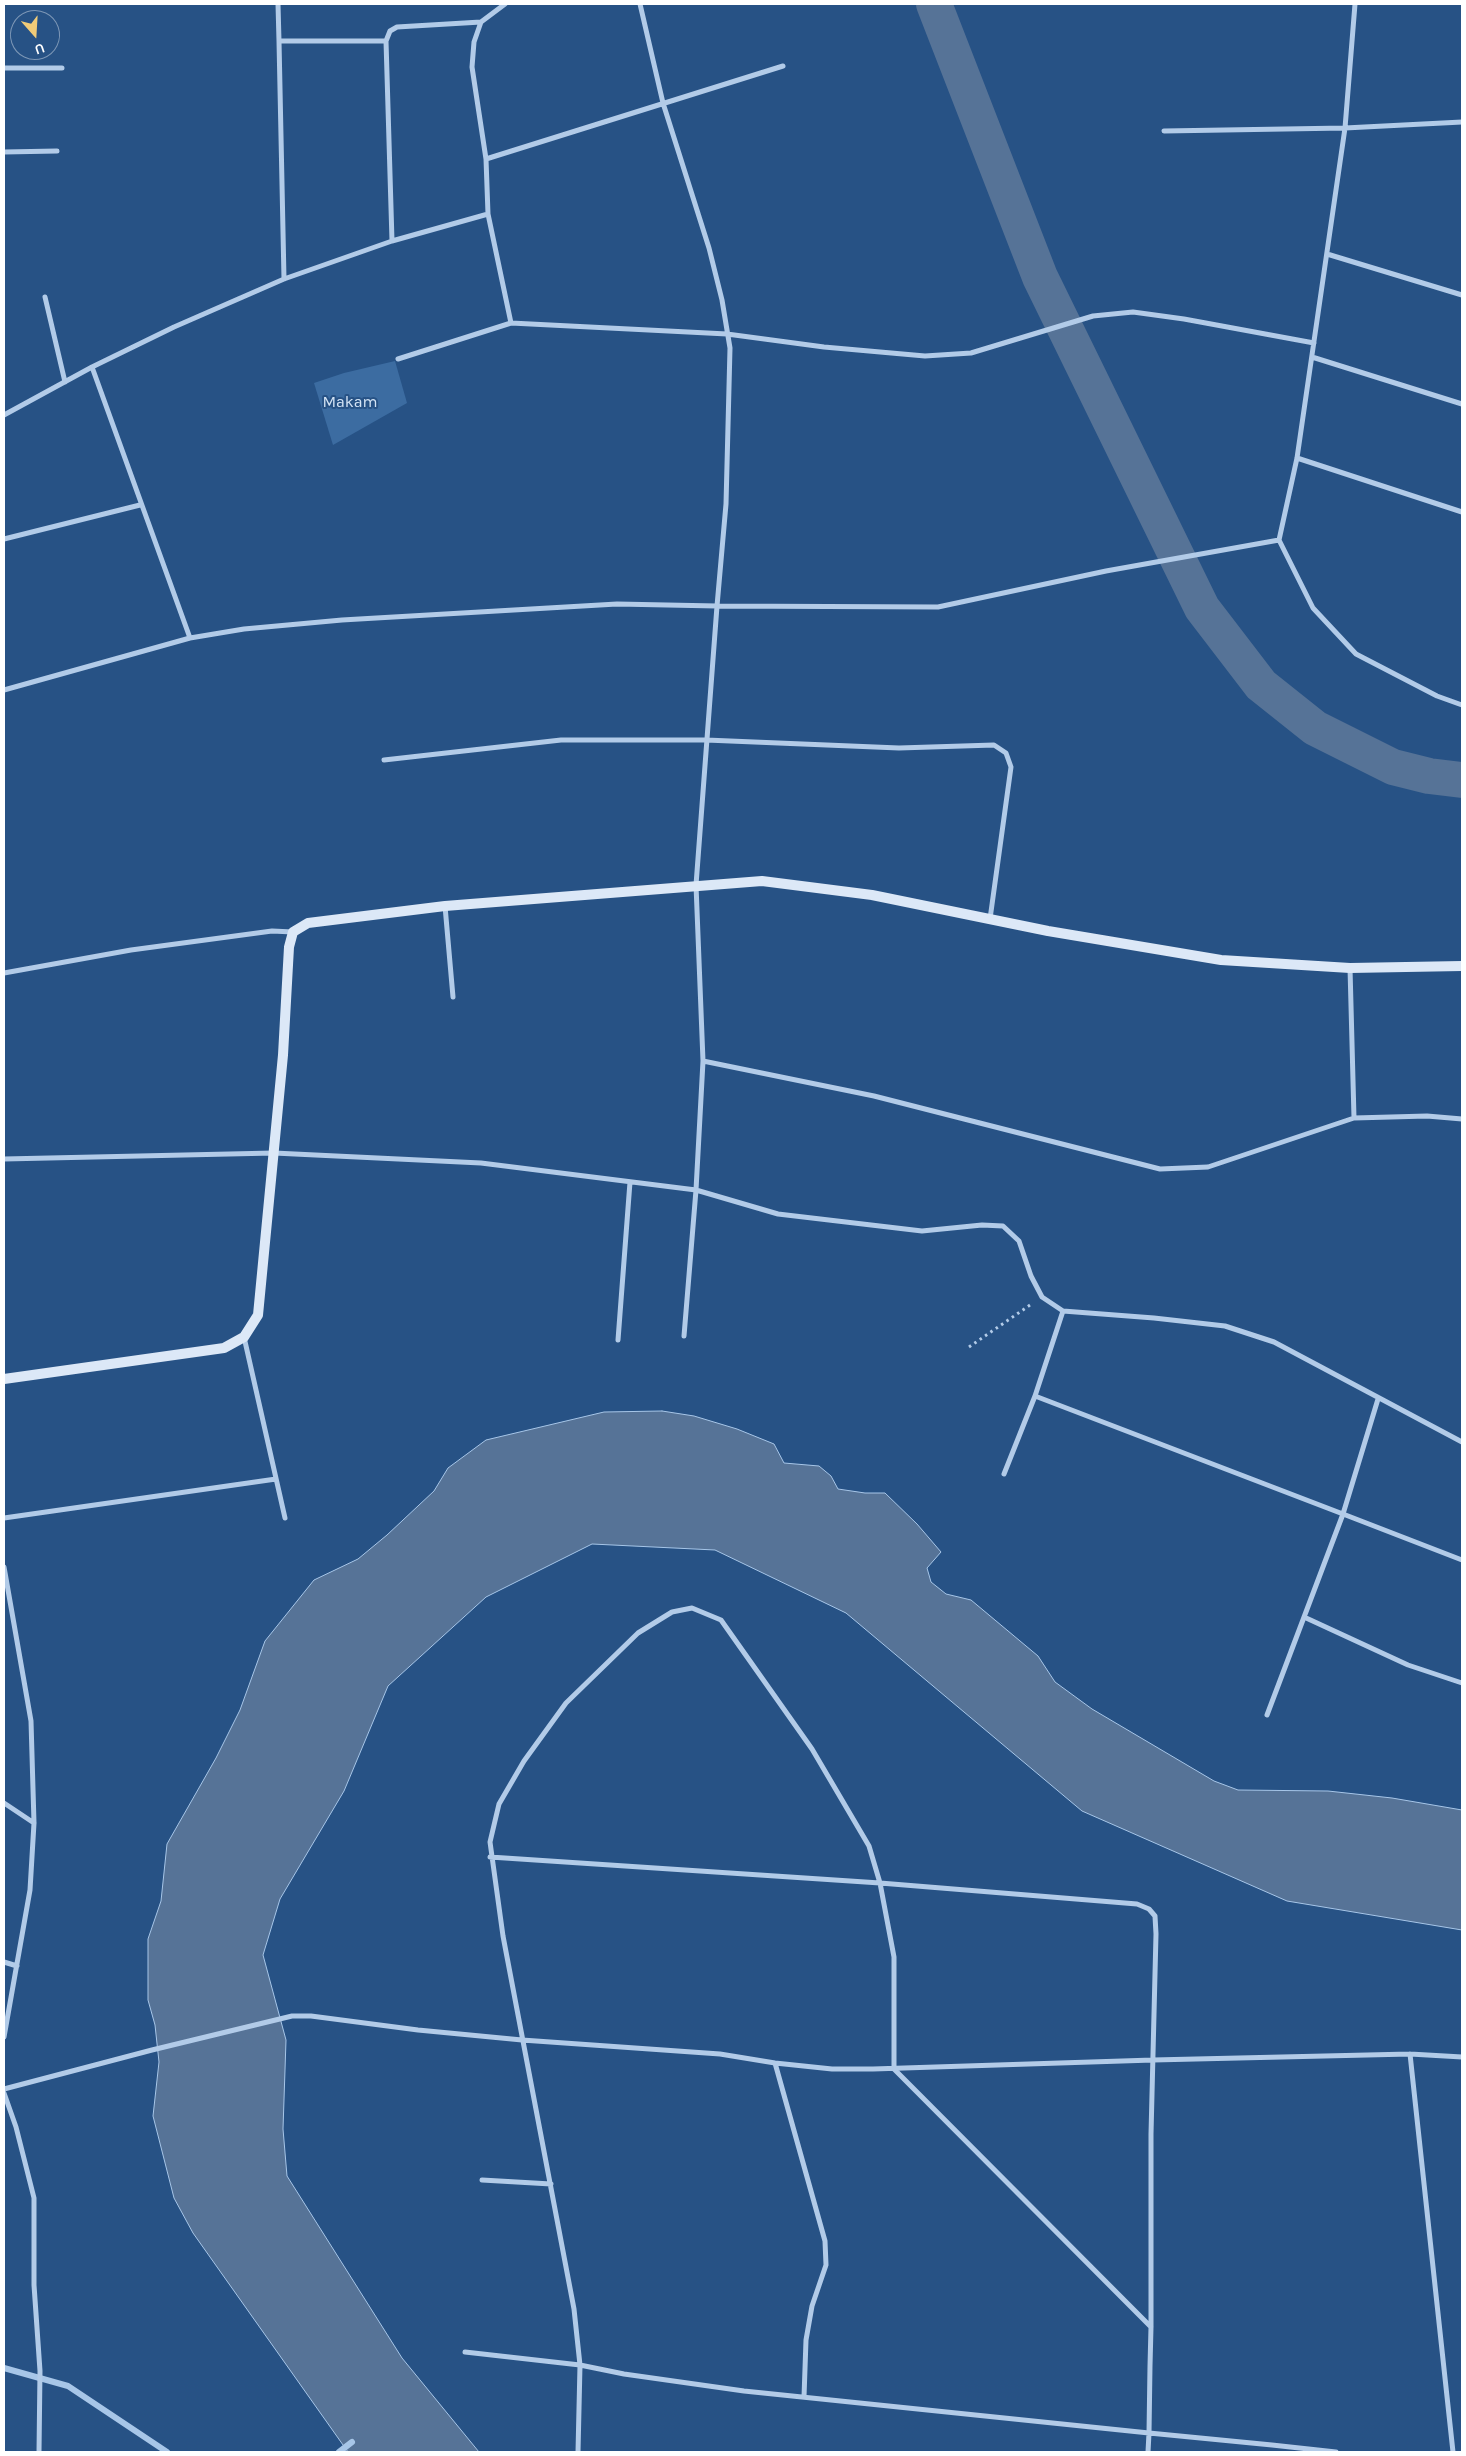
<!DOCTYPE html>
<html>
<head>
<meta charset="utf-8">
<style>
	body { margin:0 }
	#map { position:relative; width:1466px; height:2456px; overflow:hidden; background:#275285; font-family:Karla,sans-serif }
	canvas { display:block }
	.frame { position:absolute; inset:0; border:5px solid #fff; pointer-events:none }
	.north { position:absolute; left:10px; top:10px; width:50px; height:50px; box-sizing:border-box; background:#275285; border:1px solid #7d97b6; border-radius:50%; rotate:161deg; font-size:14px; font-weight:700; line-height:20px; text-align:center; color:#fff }
	.north::after { content:''; display:block; margin:auto; width:18px; height:22px; background:#f0cb78; clip-path:polygon(50% 0,100% 100%,50% 72%,0 100%) }
</style>
</head>
<body>
<div id="map">
<canvas width="1466" height="2456"></canvas>
<div class="frame"></div>
<div class="north">U</div>
</div>
<script>
const ctx = document.querySelector('canvas').getContext('2d');
ctx.lineJoin = 'round';
function fill(path, color) { ctx.fillStyle = color; ctx.fill(path, 'evenodd'); }
const shape = rows => new Path2D(rows.map(r => 'M' + r).join(''));
function trace(path, color, width, dash) { ctx.strokeStyle = color; ctx.lineWidth = width; ctx.lineCap = dash ? 'butt' : 'round'; ctx.setLineDash(dash || []); ctx.stroke(path); }
function drawText(font, color, halo, rows, align = 'center') {
  ctx.font = font + ' Karla,sans-serif'; ctx.lineWidth = 4; ctx.setLineDash([]); ctx.textBaseline = 'middle'; ctx.strokeStyle = halo; ctx.fillStyle = color; for (const [text, x, y, turn = 0] of rows) {
    ctx.save(); ctx.translate(x, y); ctx.rotate((+turn || 0) * Math.PI / 180); ctx.textAlign = isNaN(turn) ? turn : align; if (halo) ctx.strokeText(text, 0, 0); ctx.fillText(text, 0, 0); ctx.restore();
  }
}
fill(shape([
	[395,361,407,403,333,445,314,383,344,373]
]), '#3c6ca1');
const water = shape([
	[662,1411,694,1416,737,1429,774,1444,784,1463,819,1466,831,1476,838,1489,865,1493,885,1493,917,1524,941,1552,927,1568,931,1582,946,1594,971,1600,1038,1656,1055,1682,1092,1709,1214,1781,1238,1790,1328,1791,1392,1798,1462,1810,1462,1930,1287,1901,1082,1811,846,1613,715,1550,592,1544,486,1597,388,1686,344,1791,280,1899,263,1955,286,2040,283,2129,287,2176,402,2358,479,2452,348,2452,193,2233,174,2198,153,2116,159,2062,155,2025,148,2000,148,1939,161,1901,167,1844,216,1758,240,1710,265,1641,314,1580,358,1559,387,1535,434,1491,448,1468,486,1440,604,1412,662,1411]
]);
fill(water, '#567397');
trace(water, '#a7c6e8', 1);
trace(shape([
	[4,2368,68,2386,167,2452],
	[339,2452,352,2442]
]), '#a7c6e8', 6);
trace(shape([
	[934,4,1040,277,1202,608,1261,685,1315,728,1393,767,1429,776,1462,780]
]), '#567397', 36);
trace(shape([
	[969,1347,1033,1303]
]), '#b2cbe8', 3, [2.5, 4]);
trace(shape([
	[278,4,279,41],
	[640,4,663,103,709,248,722,300,730,348,726,504,717,606,938,607,1106,571,1279,540],
	[1355,4,1345,128,1297,458,1279,540,1313,608,1356,654,1437,696,1462,705],
	[4,68,62,68],
	[1164,131,1345,128,1462,122],
	[4,152,57,151],
	[486,159,783,66],
	[488,214,486,159,472,67,474,42,481,22,505,4],
	[392,241,386,41,390,31,397,27,481,22],
	[1327,254,1462,295],
	[284,279,279,41,386,41],
	[45,297,65,382],
	[511,323,727,334,824,347,925,356,971,353,1093,316,1133,312,1184,319,1314,343],
	[1312,357,1462,404],
	[92,367,190,638],
	[4,415,92,367,174,327,284,279,392,241,488,214,511,323,398,359],
	[1297,458,1462,512],
	[4,539,140,505],
	[4,690,190,638,244,629,342,620,617,604,717,606,696,885,703,1061,696,1190,684,1336],
	[384,760,561,740,706,740,899,748,994,745,1006,753,1011,767,990,919],
	[445,906,453,997],
	[1350,968,1354,1118],
	[4,973,131,950,272,931,293,932],
	[703,1061,874,1096,1160,1169,1208,1167,1354,1118,1427,1116,1462,1119],
	[4,1159,274,1153,481,1163,696,1190,778,1214,922,1231,982,1225,1003,1226,1019,1241,1031,1276,1042,1297,1063,1311,1154,1318,1225,1326,1274,1342,1462,1442],
	[244,1337,285,1518],
	[618,1340,630,1182],
	[1035,1396,1343,1514,1378,1399],
	[1004,1474,1035,1396,1063,1311],
	[4,1518,276,1479],
	[4,1567,31,1721,34,1823,30,1890,4,2037],
	[1304,1617,1408,1665,1462,1683],
	[1267,1715,1343,1514,1462,1560],
	[4,1803,34,1823],
	[490,1857,880,1883,894,1957,894,2069,1151,2327],
	[4,1962,17,1966],
	[1410,2054,1453,2452],
	[775,2063,825,2241,826,2265,812,2306,806,2340,804,2397],
	[4,2089,152,2050,292,2016,311,2016,418,2030,522,2040,720,2054,775,2063,832,2069,873,2069,1153,2060,1410,2054,1462,2057],
	[4,2093,16,2127,34,2198,34,2285,40,2371,39,2452],
	[482,2180,551,2184],
	[465,2352,580,2365,578,2452],
	[1148,2452,1149,2433,1150,2366,1151,2327,1151,2134,1156,1934,1155,1916,1149,1909,1137,1904,880,1883,869,1846,812,1749,721,1620,692,1608,672,1612,638,1633,566,1703,524,1761,499,1804,490,1842,503,1936,574,2309,580,2365,624,2374,744,2391,1149,2433,1272,2445,1336,2452]
]), '#b2cbe8', 5);
trace(shape([
	[4,1379,224,1348,244,1337,258,1315,283,1055,289,947,293,932,308,923,445,906,762,881,872,895,1048,931,1221,960,1350,968,1462,966]
]), '#dce8f7', 10);
drawText('16px', '#d5e5f6', '#275285', [
	["Makam",350,402]
]);
</script>
</body>
</html>
